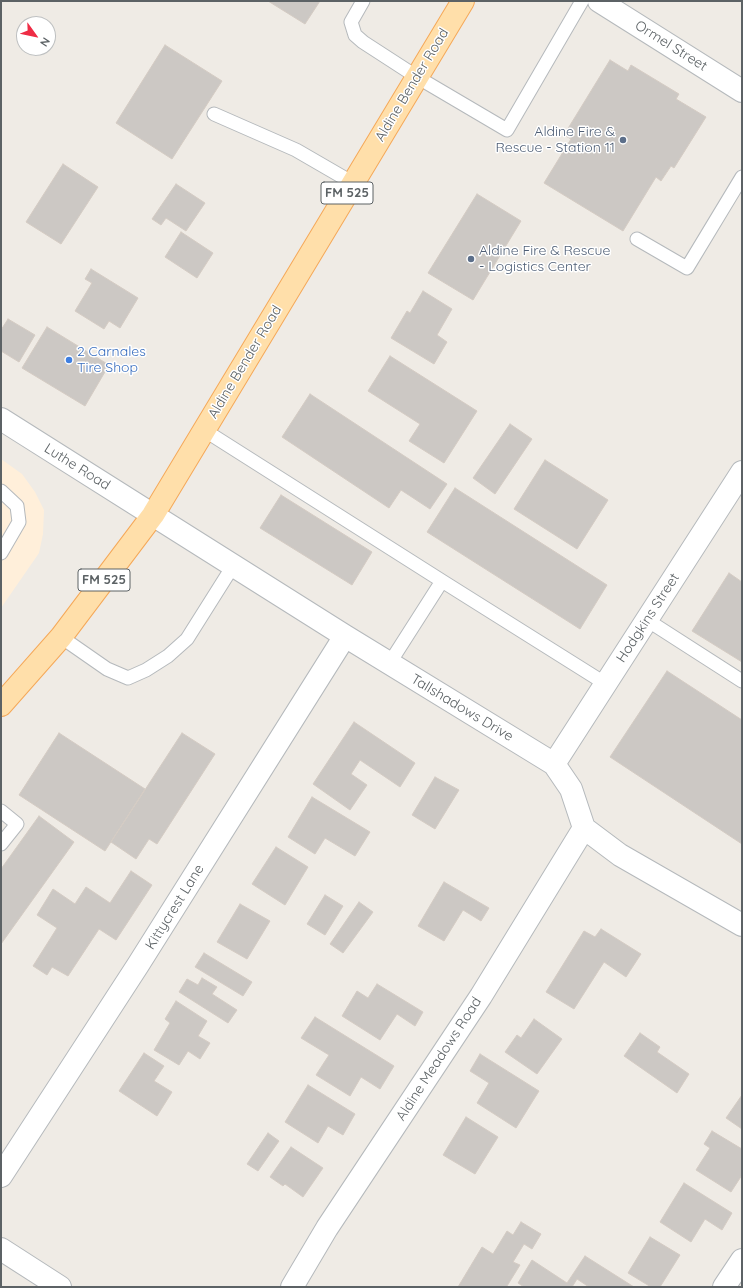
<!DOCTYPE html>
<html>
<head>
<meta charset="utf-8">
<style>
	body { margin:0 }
	#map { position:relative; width:743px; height:1288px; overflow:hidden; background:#efebe5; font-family:Quicksand,sans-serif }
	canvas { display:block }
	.frame { position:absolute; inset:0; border:2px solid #5c6265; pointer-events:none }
	.north { position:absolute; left:16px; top:16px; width:40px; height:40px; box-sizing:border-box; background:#fff; border:1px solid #bec0c1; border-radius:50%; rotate:123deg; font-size:11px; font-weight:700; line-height:16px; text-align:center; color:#5c6265 }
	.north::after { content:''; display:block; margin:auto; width:14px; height:18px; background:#ee2c45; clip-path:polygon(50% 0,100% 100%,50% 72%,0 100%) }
</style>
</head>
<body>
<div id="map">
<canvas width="743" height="1288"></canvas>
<div class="frame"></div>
<div class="north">N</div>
</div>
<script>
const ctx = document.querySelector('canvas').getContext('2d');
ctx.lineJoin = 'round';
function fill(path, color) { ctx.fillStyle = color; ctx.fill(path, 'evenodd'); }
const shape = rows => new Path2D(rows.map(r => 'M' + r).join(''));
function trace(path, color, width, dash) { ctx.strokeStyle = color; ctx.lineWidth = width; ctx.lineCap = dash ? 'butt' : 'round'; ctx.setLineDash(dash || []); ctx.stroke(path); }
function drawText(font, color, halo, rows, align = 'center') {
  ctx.font = font + ' Quicksand,sans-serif'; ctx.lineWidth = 3; ctx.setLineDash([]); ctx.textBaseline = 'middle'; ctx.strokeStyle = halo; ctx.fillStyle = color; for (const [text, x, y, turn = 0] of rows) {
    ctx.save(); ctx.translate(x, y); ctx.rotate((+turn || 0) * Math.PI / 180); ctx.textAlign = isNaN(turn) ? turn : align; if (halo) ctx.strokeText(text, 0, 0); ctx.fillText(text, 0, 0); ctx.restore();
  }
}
fill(shape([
	[1,459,22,474,35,492,44,510,43,534,39,553,1,608]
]), '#ffefda');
const building = shape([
	[268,1,320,1,305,24,268,1],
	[165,45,222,81,172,159,116,123,165,45],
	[610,60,628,71,631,65,679,94,676,99,706,117,674,168,671,166,661,181,656,177,623,231,544,183,571,139,564,135,610,60],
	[63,164,98,187,61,244,26,222,63,164],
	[176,184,205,203,186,231,166,218,161,225,152,219,176,184],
	[477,194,521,221,473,300,428,273,477,194],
	[181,232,213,253,197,278,165,257,181,232],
	[91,269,138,298,120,328,109,321,104,329,75,311,92,283,85,279,91,269],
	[423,291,452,309,437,335,447,342,434,364,391,338,407,311,410,313,423,291],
	[8,319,35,335,19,362,1,351,1,330,8,319],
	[47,327,109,365,85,406,22,368,47,327],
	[390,356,477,411,444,463,409,441,420,424,368,391,390,356],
	[310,394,447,484,430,509,401,490,389,508,282,437,310,394],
	[510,424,532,439,495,494,473,478,510,424],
	[545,460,608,500,577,549,514,509,545,460],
	[455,488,607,585,580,629,427,532,455,488],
	[281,495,372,552,352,585,260,528,281,495],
	[729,573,742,582,742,662,692,631,729,573],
	[667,671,742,720,742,844,610,757,667,671],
	[354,722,415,763,400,787,360,760,351,774,367,785,350,810,313,784,354,722],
	[59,733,145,789,105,851,19,795,59,733],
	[182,733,215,754,157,844,149,839,136,859,111,842,182,733],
	[435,777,459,790,435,829,412,815,435,777],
	[312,797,370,832,355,856,325,838,315,854,288,837,312,797],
	[39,816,74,842,1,944,1,869,39,816],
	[276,847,308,867,285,905,252,884,276,847],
	[131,871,152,885,116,940,99,929,68,976,52,967,47,975,33,966,57,928,37,915,53,889,75,904,86,887,110,903,131,871],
	[444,882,489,908,481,921,463,910,444,941,418,926,444,882],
	[325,895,343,906,325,935,307,924,325,895],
	[359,902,373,912,343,953,330,944,359,902],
	[240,904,270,921,247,959,217,942,240,904],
	[601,929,641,954,626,977,604,962,574,1009,546,992,584,931,595,937,601,929],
	[204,953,252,982,243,996,195,967,204,953],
	[202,978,217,987,212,994,237,1010,228,1023,179,992,187,979,198,985,202,978],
	[377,984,423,1012,415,1026,397,1014,380,1040,342,1016,357,991,368,998,377,984],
	[176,1001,207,1021,198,1036,210,1043,200,1059,188,1051,179,1065,154,1050,170,1023,165,1019,176,1001],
	[315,1017,394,1066,380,1089,361,1077,350,1096,316,1075,329,1055,301,1038,315,1017],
	[534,1019,562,1039,537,1074,505,1052,517,1035,521,1038,534,1019],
	[640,1033,660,1047,657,1052,689,1074,677,1093,624,1056,640,1033],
	[144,1053,164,1066,154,1081,172,1092,157,1116,119,1091,144,1053],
	[480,1054,539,1091,516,1128,477,1103,489,1083,470,1071,480,1054],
	[308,1085,355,1114,343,1135,328,1126,318,1143,285,1122,308,1085],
	[742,1095,742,1129,726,1118,742,1095],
	[466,1117,498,1137,475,1174,443,1155,466,1117],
	[712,1131,742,1149,742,1175,731,1192,696,1170,710,1148,704,1144,712,1131],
	[268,1133,279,1141,258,1171,247,1164,268,1133],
	[291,1147,323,1168,303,1197,285,1184,283,1186,270,1177,291,1147],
	[684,1183,732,1213,722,1230,705,1219,691,1242,660,1222,684,1183],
	[521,1222,541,1234,532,1249,524,1244,513,1262,520,1265,507,1286,508,1287,458,1287,482,1247,493,1254,507,1231,513,1235,521,1222],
	[650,1237,680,1255,660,1287,651,1287,628,1273,650,1237],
	[585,1256,634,1287,589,1287,577,1279,572,1287,524,1287,518,1283,532,1260,567,1283,585,1256]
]);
fill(building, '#ccc8c4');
trace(building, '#d4cbc3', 1);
const service = shape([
	[363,1,351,22,355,35,363,42,417,77,507,130,582,1],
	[214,114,296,150,353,183],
	[637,239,687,268,742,177],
	[204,430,442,581,389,664],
	[1,491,17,506,19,522,1,553],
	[442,581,606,684],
	[647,620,742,681],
	[61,637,107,669,128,678,146,670,168,656,187,639,233,566],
	[1,811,17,824,1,844]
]);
const minor = shape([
	[599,1,742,91],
	[153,515,345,636,554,764,571,789,584,828,620,855,742,925],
	[554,764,742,472],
	[1,1176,138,965,345,636],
	[1,1249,60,1287],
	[292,1287,327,1228,481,996,584,828],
	[724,1287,742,1260]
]);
const tertiary = shape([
	[1,419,153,515]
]);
const primary = shape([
	[1,705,61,637,153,515,463,1]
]);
trace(service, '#b5b9bc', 15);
trace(minor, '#b5b9bc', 24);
trace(tertiary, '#b5b9bc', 24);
trace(primary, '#f5a858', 24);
trace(service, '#fff', 13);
trace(minor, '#fff', 22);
trace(tertiary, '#fff', 22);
trace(primary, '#ffdfaa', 22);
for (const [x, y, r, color] of [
	[623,140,4,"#5c6f8a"],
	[471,259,4,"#5c6f8a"],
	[69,360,4,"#3f7fe0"]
]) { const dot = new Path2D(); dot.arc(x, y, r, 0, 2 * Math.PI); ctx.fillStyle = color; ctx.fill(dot); trace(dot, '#fff', 1.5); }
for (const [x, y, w] of [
	[347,193,52],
	[104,580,52]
]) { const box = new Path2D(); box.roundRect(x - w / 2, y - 11, w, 22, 3); ctx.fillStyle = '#fff'; ctx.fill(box); trace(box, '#5c6265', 1); }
drawText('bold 13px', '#5c6265', null, [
	["FM 525",347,193],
	["FM 525",104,580]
]);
drawText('14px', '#5c6265', '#fff', [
	["Ormel Street",671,46,32],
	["Aldine Bender Road",412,85,-59],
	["Aldine Bender Road",245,362,-59],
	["Luthe Road",77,467,32],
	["Hodgkins Street",648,618,-57],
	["Tallshadows Drive",462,708,31],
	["Kittycrest Lane",175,907,-58],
	["Aldine Meadows Road",439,1059,-57]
]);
drawText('14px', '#4e5e75', '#fff', [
	["Aldine Fire &",615,132],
	["Rescue - Station 11",615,148],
	["Aldine Fire & Rescue",479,251,"left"],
	["- Logistics Center",479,267,"left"]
], 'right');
drawText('14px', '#366cbe', '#fff', [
	["2 Carnales",77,352],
	["Tire Shop",77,368]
], 'left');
</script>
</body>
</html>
